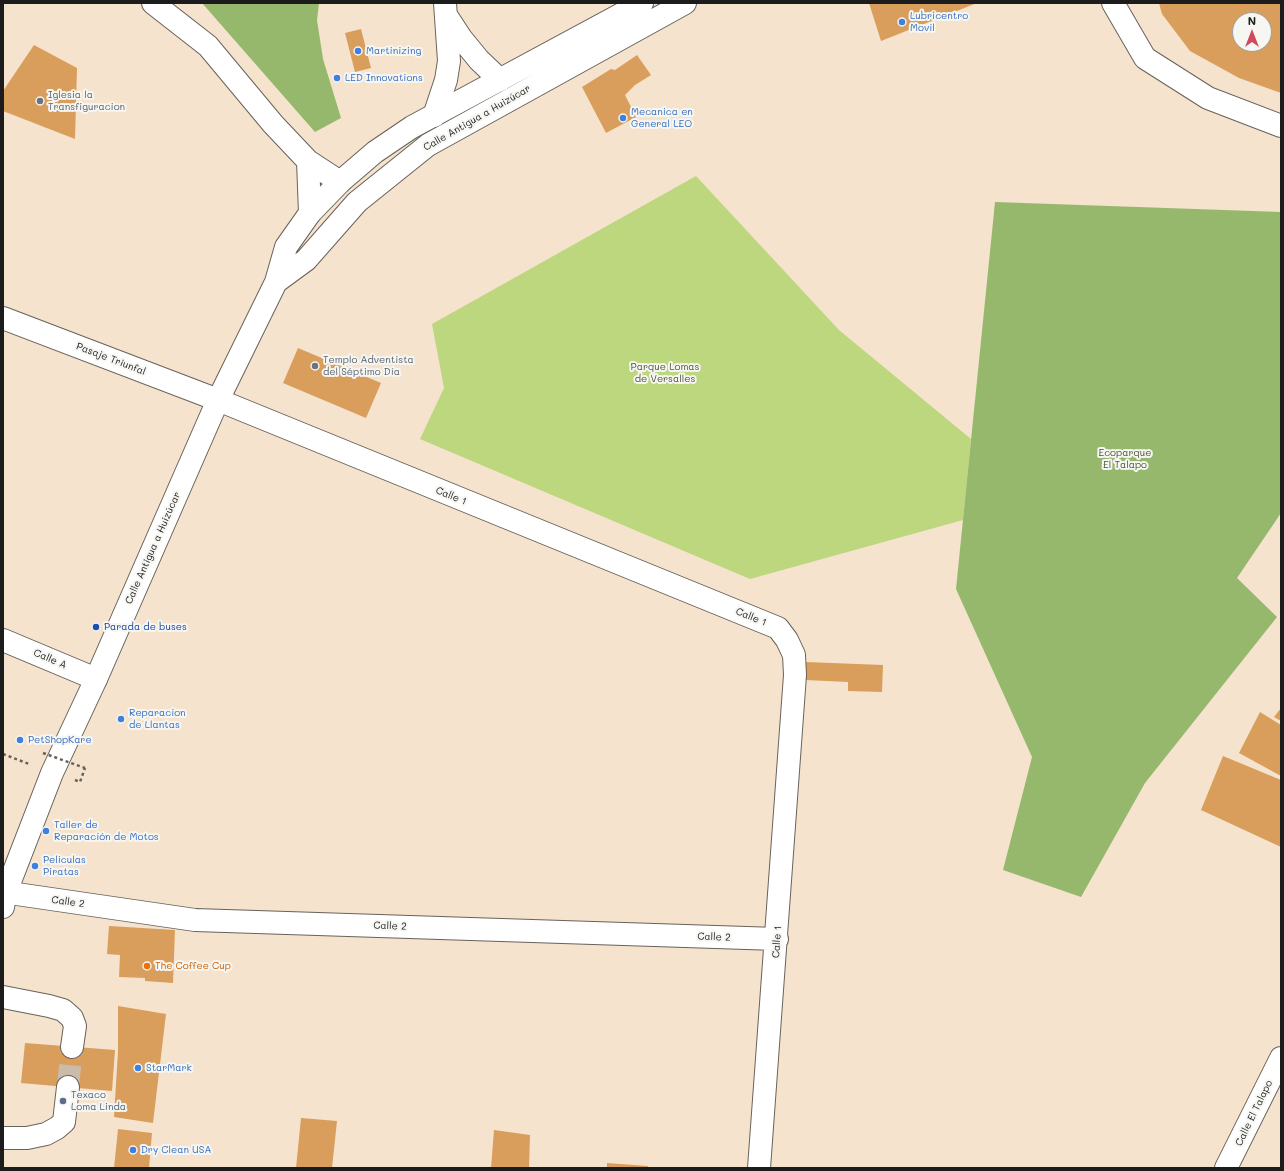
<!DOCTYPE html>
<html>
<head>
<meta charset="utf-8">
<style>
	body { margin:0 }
	#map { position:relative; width:1284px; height:1171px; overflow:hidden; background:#f5e3ce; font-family:Mali,sans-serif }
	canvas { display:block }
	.frame { position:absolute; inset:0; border:4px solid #1c1c1c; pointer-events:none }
	.north { position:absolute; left:1232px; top:12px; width:40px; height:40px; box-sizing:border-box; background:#f6f6f2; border:1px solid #9f9f9c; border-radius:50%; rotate:0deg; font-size:11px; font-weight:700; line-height:16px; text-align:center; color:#1c1c1c }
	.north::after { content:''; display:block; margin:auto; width:14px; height:18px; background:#d1495b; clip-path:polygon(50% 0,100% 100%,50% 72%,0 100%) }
</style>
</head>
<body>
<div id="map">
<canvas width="1284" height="1171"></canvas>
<div class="frame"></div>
<div class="north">N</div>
</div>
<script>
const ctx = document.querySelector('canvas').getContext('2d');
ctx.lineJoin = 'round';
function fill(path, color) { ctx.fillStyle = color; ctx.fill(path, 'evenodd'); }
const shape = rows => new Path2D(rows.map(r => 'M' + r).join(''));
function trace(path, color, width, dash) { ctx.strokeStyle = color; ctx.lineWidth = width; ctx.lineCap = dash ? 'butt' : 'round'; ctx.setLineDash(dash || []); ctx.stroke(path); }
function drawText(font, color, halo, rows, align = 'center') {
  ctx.font = font + ' Mali,sans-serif'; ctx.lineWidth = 4; ctx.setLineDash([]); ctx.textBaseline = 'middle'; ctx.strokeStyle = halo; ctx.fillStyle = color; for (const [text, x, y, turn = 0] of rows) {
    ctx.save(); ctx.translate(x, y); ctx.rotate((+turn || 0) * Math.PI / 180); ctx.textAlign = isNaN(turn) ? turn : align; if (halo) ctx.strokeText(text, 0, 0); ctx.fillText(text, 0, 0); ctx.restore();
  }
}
fill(shape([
	[696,176,839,330,971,439,963,520,750,579,420,439,444,388,432,324]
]), '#bcd77d');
fill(shape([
	[202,3,319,3,317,20,323,59,341,118,315,132],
	[995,202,1281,212,1281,513,1237,578,1277,617,1145,783,1081,897,1003,870,1032,757,956,589]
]), '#95b86c');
fill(shape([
	[869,3,977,3,881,41],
	[1159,3,1281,3,1281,93,1239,78,1190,51,1162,14],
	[1240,20,1264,20,1264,44,1240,44],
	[361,29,371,68,355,72,345,33],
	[34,45,77,68,75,139,3,111,3,91],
	[637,55,651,75,635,85,625,95,636,117,606,133,582,87,611,69,615,70],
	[298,348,381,383,366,418,283,383],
	[806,662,883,665,882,692,848,691,848,682,805,680],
	[1281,708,1281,721,1274,717],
	[1260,712,1281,725,1281,776,1239,753],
	[1223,756,1281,780,1281,847,1201,810],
	[109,926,175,930,173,983,145,981,145,978,119,977,120,955,107,954],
	[118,1006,166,1014,153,1123,114,1117,118,1051],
	[25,1043,115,1050,112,1091,21,1083],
	[301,1118,337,1121,332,1168,296,1168],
	[118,1129,152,1133,149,1168,114,1168],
	[494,1130,530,1135,529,1168,491,1168],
	[607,1163,648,1166,648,1168,607,1168]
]), '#d99e5b');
trace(shape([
	[68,1087,72,1047]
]), '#cabbaa', 22, [22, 11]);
const minor = shape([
	[153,3,208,46,273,124,308,161,340,182],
	[1113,3,1145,58,1208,98,1281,126],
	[446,15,461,38,479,60,500,80],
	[434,116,446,80,449,61,445,3],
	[308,161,310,213],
	[3,318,218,400,778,628,787,640,794,655,795,675,759,1168],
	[3,640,96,679],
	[3,892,195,920,777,939],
	[3,997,49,1006,63,1010,72,1018,75,1026,72,1047],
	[3,1138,27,1138,46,1134,57,1128,64,1122,68,1087],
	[1226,1168,1281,1058]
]);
const major = shape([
	[276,282,306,260,357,202,428,145,685,3],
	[3,907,6,892,52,773,96,679,218,400,276,282,286,247,310,213,340,182,375,152,412,127,642,3]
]);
trace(minor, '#68625a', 24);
trace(major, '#68625a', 24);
trace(shape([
	[3,754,29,764],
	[75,780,80,782,85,768]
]), '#68625a', 2.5, [3, 3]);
trace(minor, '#fff', 22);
trace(major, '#fff', 22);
trace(shape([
	[43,753,85,768]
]), '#68625a', 2.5, [3, 3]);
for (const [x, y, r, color] of [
	[902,22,4,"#3f7fe0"],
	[358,51,4,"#3f7fe0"],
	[337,78,4,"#3f7fe0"],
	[40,101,4,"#6b7280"],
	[623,118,4,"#3f7fe0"],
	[315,366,4,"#6b7280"],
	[96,627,4,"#1a4fb4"],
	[121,719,4,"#3f7fe0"],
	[20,740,4,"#3f7fe0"],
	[46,831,4,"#3f7fe0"],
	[35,866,4,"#3f7fe0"],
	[147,966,4,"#e8710a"],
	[138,1068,4,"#3f7fe0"],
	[63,1101,4,"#5c6f8a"],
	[133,1150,4,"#3f7fe0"]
]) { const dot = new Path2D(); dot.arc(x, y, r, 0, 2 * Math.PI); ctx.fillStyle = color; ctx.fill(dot); trace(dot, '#f6f6f2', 1.5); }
drawText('10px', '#366cbe', '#f6f6f2', [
	["Lubricentro",910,16],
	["Movil",910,28],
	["Martinizing",366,51],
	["LED Innovations",345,78],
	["Mecanica en",631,112],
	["General LEO",631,124],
	["Reparacion",129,713],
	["de Llantas",129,725],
	["PetShopKare",28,740],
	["Taller de",54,825],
	["Reparación de Motos",54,837],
	["Peliculas",43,860],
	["Piratas",43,872],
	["StarMark",146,1068],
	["Dry Clean USA",141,1150]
], 'left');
drawText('10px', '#5b616d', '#f6f6f2', [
	["Iglesia la",48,95],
	["Transfiguracion",48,107],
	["Templo Adventista",323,360],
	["del Séptimo Día",323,372]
], 'left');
drawText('10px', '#1c1c1c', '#f6f6f2', [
	["Calle Antigua a Huizúcar",477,118,-30],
	["Pasaje Triunfal",111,359,21],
	["Calle 1",451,496,22],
	["Calle Antigua a Huizúcar",153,548,-66],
	["Calle 1",751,617,22],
	["Calle A",50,659,23],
	["Calle 2",68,902,8],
	["Calle 2",390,926,2],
	["Calle 2",714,937,2],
	["Calle 1",777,942,-86],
	["Calle El Talapo",1254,1113,-64]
]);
drawText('10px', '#4c5439', '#f6f6f2', [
	["Parque Lomas",665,367],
	["de Versalles",665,379],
	["Ecoparque",1125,453],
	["El Talapo",1125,465]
]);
drawText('10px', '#164399', '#f6f6f2', [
	["Parada de buses",104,627]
], 'left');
drawText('10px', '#c56008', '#f6f6f2', [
	["The Coffee Cup",155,966]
], 'left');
drawText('10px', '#4e5e75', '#f6f6f2', [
	["Texaco",71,1095],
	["Loma Linda",71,1107]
], 'left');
</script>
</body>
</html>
